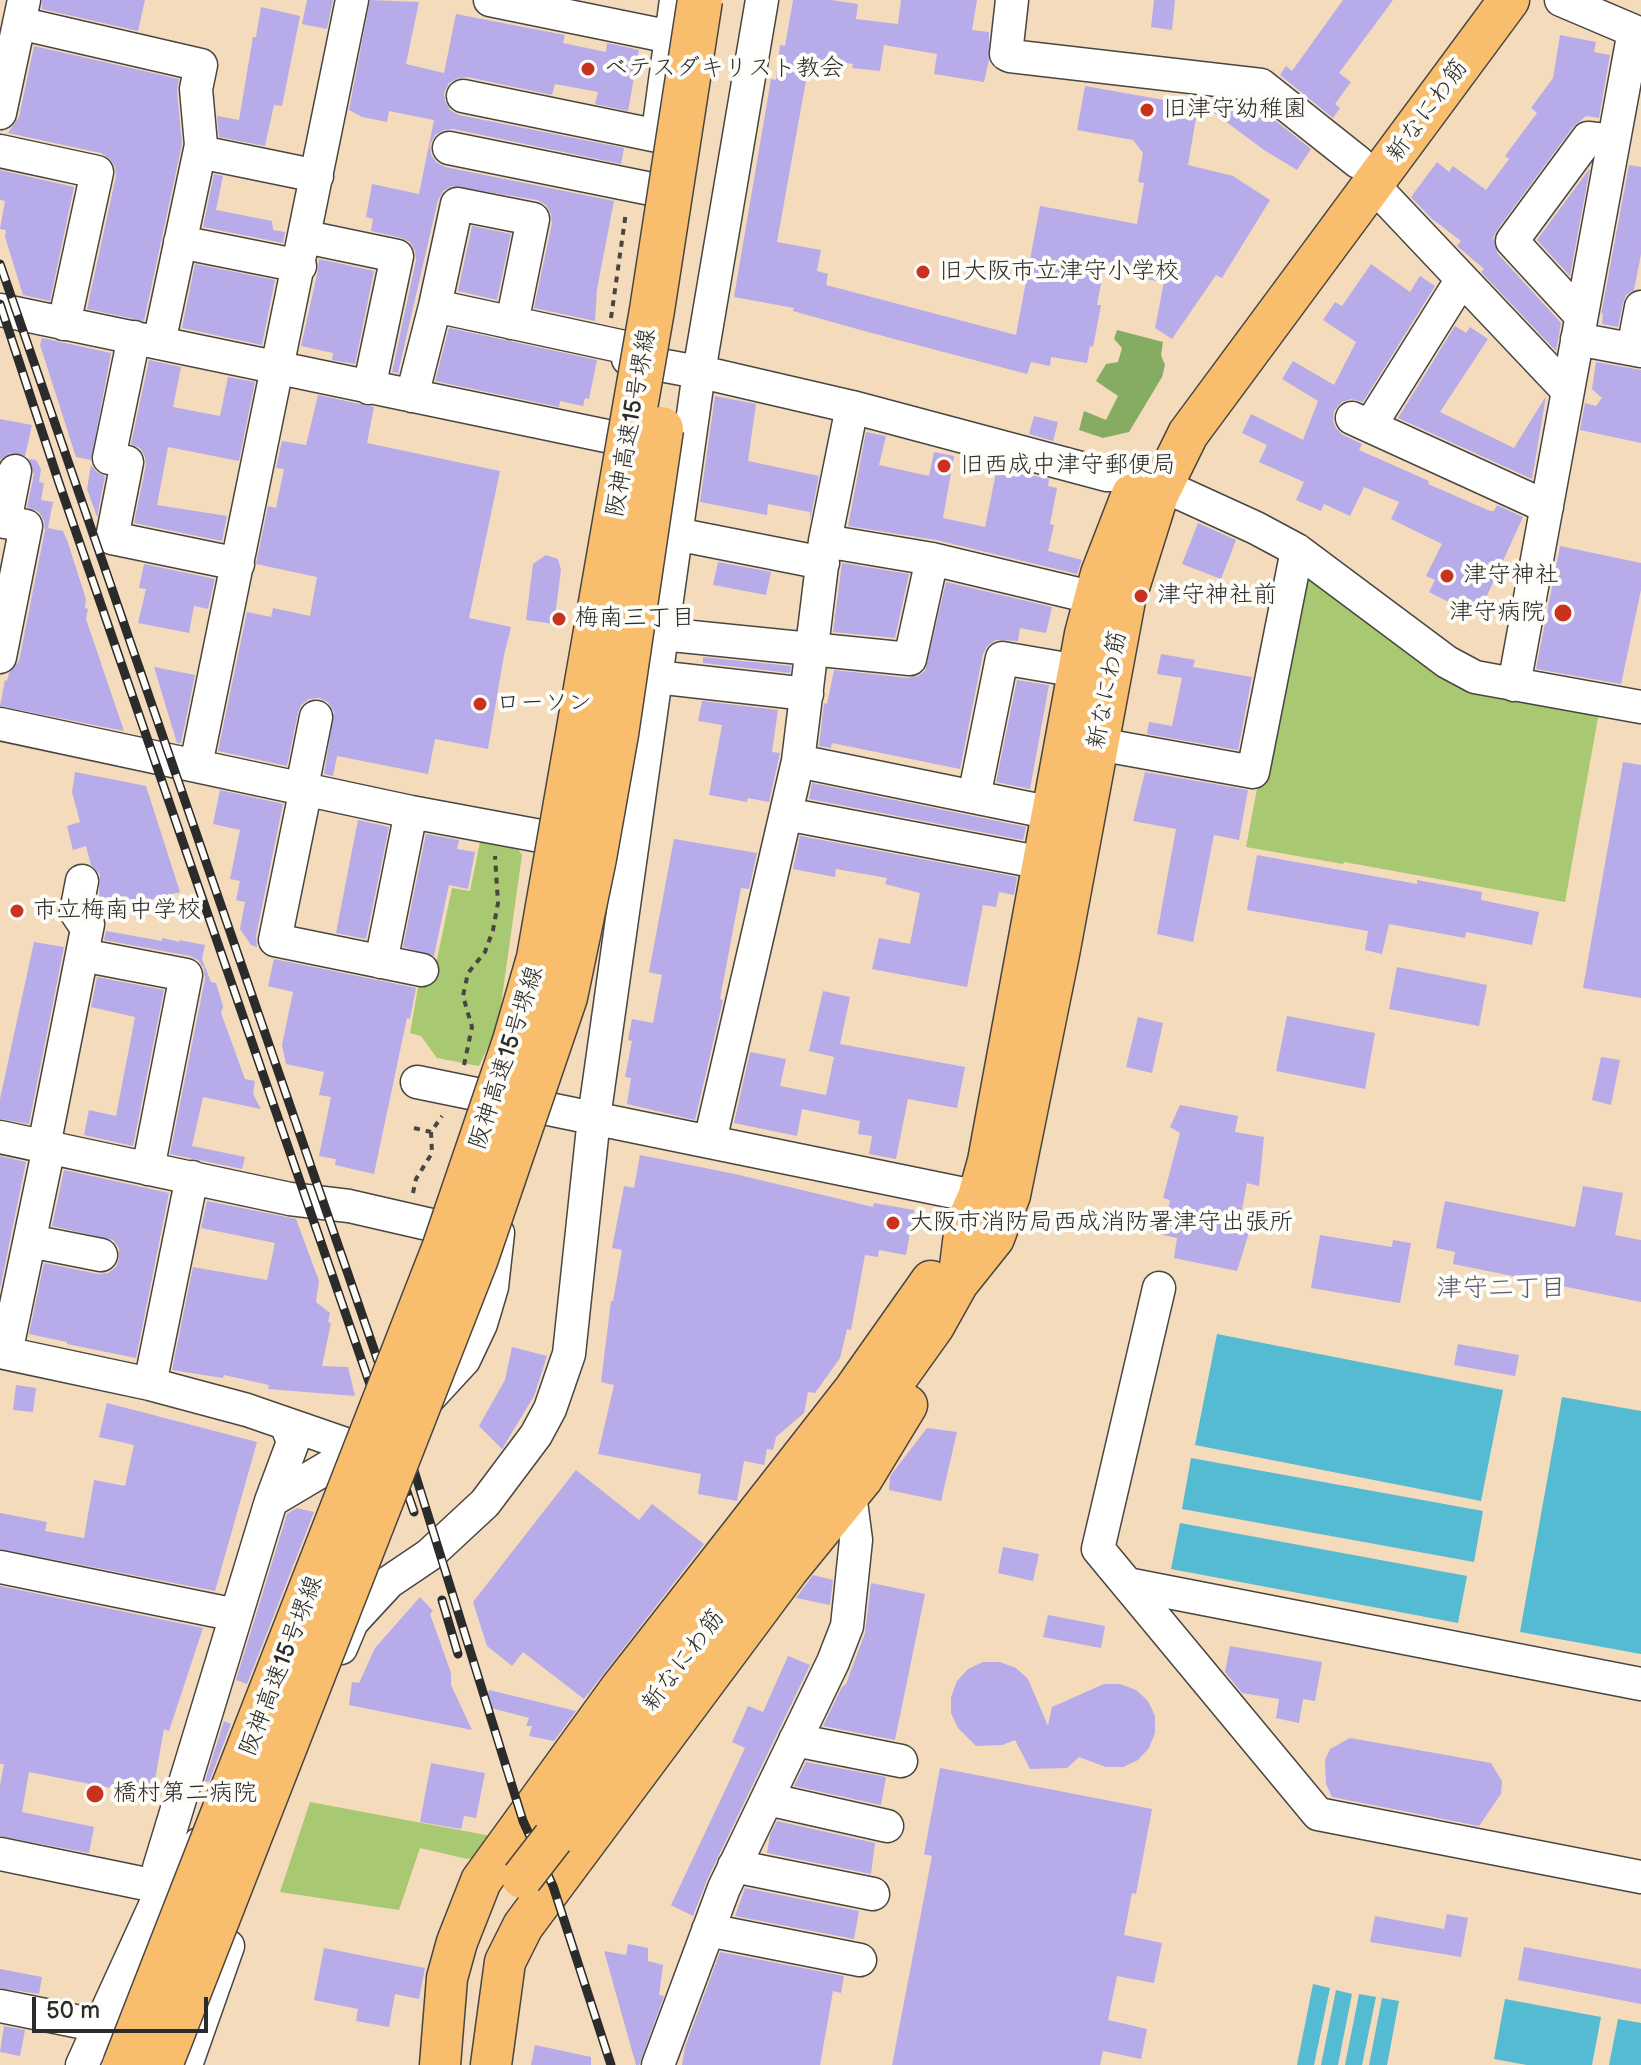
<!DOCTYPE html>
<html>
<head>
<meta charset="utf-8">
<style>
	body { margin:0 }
	#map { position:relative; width:1641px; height:2065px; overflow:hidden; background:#f3dbbc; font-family:"Balsamiq Sans",sans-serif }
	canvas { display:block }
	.scale { position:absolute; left:32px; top:1997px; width:176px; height:36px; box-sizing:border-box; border:4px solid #2b2b2b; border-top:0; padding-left:10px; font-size:24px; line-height:28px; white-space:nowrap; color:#2b2b2b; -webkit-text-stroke:6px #fdfcf7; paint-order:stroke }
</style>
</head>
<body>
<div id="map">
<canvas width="1641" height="2065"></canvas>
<div class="scale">50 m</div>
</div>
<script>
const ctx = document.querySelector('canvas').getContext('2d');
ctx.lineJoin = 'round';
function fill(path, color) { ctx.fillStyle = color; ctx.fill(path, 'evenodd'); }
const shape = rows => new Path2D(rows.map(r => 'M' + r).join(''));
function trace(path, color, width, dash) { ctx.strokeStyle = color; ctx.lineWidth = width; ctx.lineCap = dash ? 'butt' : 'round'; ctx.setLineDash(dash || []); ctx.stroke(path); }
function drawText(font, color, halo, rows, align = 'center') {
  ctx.font = font + ' "Balsamiq Sans","Klee One",sans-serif'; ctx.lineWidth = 8; ctx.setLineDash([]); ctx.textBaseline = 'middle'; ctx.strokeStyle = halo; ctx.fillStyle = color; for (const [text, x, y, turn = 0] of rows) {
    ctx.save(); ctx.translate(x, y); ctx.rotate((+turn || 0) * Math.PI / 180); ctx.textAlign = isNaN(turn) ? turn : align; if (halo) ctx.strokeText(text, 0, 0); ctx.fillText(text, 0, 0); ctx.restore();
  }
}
fill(shape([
	[1299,566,1407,652,1599,712,1565,902,1344,862,1343,864,1246,847],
	[481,837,515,844,522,855,498,1026,479,1066,437,1058,421,1036,410,1033,420,976,433,978,452,888,470,891],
	[310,1802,491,1836,477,1857,468,1859,420,1848,399,1910,280,1892]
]), '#a8c871');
fill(shape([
	[1117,330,1163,342,1161,355,1165,365,1162,377,1129,432,1103,438,1079,430,1084,411,1106,420,1118,396,1096,381,1106,364,1118,362,1122,348,1114,339]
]), '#86ac63');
fill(shape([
	[1217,1334,1503,1390,1481,1501,1195,1445],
	[1562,1397,1641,1411,1641,1654,1520,1632],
	[1191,1458,1483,1511,1474,1562,1182,1509],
	[1180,1523,1467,1576,1458,1623,1171,1569],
	[1313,1984,1330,1988,1314,2065,1297,2065],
	[1336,1990,1352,1994,1338,2065,1321,2065],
	[1359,1994,1376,1997,1362,2065,1345,2065],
	[1382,1998,1399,2001,1387,2065,1369,2065],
	[1505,1999,1601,2017,1592,2065,1527,2065,1494,2059],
	[1618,2019,1641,2023,1641,2065,1609,2065]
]), '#55bbd3');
fill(shape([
	[42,0,145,0,138,31,42,9],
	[307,0,333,0,327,29,302,24],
	[370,0,419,2,406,64,444,73,456,14,565,35,563,43,606,52,607,43,639,50,628,111,595,104,598,92,555,84,552,95,467,77,458,78,449,83,444,93,445,101,450,110,459,115,624,148,621,164,453,129,444,130,435,135,430,145,431,155,436,162,445,167,614,201,597,289,595,321,534,308,552,223,551,214,546,205,537,200,452,186,443,191,438,200,398,373,392,372,416,260,415,251,410,242,402,238,371,231,373,219,366,217,372,184,419,194,434,120,389,111,387,122,362,117,349,110],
	[793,0,831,0,858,4,856,19,898,24,901,0,977,0,972,30,989,32,989,60,984,82,934,74,937,54,884,45,880,71,852,68,853,64,810,58,777,242,821,250,817,271,828,274,826,285,1016,335,1040,206,1137,224,1144,183,1138,182,1143,153,1133,140,1077,130,1085,86,1198,106,1188,165,1233,176,1270,200,1222,278,1216,275,1172,339,1155,328,1164,282,1145,279,1146,270,1105,262,1097,305,1101,305,1093,347,1090,346,1087,363,1051,357,1050,366,1031,362,1027,374,868,332,793,311,794,308,734,297,771,79,776,80,780,45,785,46],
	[1154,0,1175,0,1172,30,1151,27],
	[1343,0,1393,0,1339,73,1351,82,1335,104,1340,108,1333,118,1280,75,1286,66,1292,71],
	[261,7,300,16,282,106,274,105,265,146,219,137,217,116,239,120,253,37,256,37],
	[1560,35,1596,42,1594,52,1610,55,1599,118,1586,116,1573,127,1497,230,1493,238,1498,254,1561,323,1556,351,1481,272,1484,269,1457,246,1461,241,1431,218,1411,197,1437,162,1449,172,1453,166,1486,190,1509,159,1505,156,1537,113,1531,108,1553,78],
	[34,46,179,79,177,91,182,144,144,321,87,309,116,176,115,167,110,159,101,153,8,133,19,117],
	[1211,98,1245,102,1255,110,1257,106,1311,149,1297,170,1264,150,1209,109],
	[1629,165,1641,167,1641,254,1634,290,1626,295,1623,303,1618,327,1602,324,1603,313,1601,315],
	[1590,168,1570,276,1537,240],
	[0,170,74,187,50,301,23,295,5,237,6,230,0,229,5,201,0,200],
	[214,174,223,176,216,210,272,221,273,230,285,232,283,243,203,227],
	[472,226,511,234,497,300,458,291],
	[319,259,374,271,355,364,332,360,333,353,301,346,318,270],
	[195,264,275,280,262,345,182,328],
	[1371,264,1410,292,1420,276,1435,286,1363,402,1351,399,1342,402,1334,411,1333,421,1336,428,1343,435,1362,444,1359,450,1429,481,1428,484,1490,511,1494,511,1497,505,1523,517,1480,611,1454,597,1451,603,1429,592,1435,580,1426,576,1442,544,1391,519,1399,502,1364,487,1350,516,1324,504,1321,511,1296,500,1304,482,1259,462,1267,445,1242,433,1251,414,1303,440,1318,401,1282,379,1293,361,1334,385,1356,342,1323,320,1335,302,1342,306],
	[1455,326,1466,333,1470,327,1488,339,1440,412,1514,448,1546,396,1532,479,1398,418],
	[449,328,597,360,589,399,585,398,583,406,560,401,559,407,435,381],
	[42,338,111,353,91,460,76,457,40,345],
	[149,360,181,367,173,407,220,416,228,377,255,382,239,461,168,447,157,505,227,516,222,541,134,523,146,465,145,457,140,448,131,444],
	[1596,362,1641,370,1641,443,1580,430,1585,403,1596,406,1602,398,1592,389],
	[318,395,374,407,367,443,500,471,469,618,511,627,504,655,488,749,435,739,428,774,337,756,333,776,324,774,334,712,328,702,319,698,309,699,301,705,298,713,287,766,218,751,247,612,271,617,273,608,310,616,317,577,256,564,268,506,276,508,284,469,276,468,282,441,306,445],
	[715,396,756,404,748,461,819,476,810,520,810,512,768,504,767,515,700,502],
	[1034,416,1058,422,1053,441,1029,434],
	[0,419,32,425,25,456,10,453,0,460],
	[866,432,886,436,879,465,929,476,934,452,954,456,943,518,985,527,997,468,1049,479,1048,486,1057,488,1050,524,1054,525,1048,551,1082,560,1077,574,936,540,848,526],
	[29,459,36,460,41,469,39,482,44,483,41,500,53,502,48,528,63,531,67,540,86,599,85,608,88,609,86,619,124,731,0,706,5,680,7,681,9,673,19,661,45,530,44,521,39,512,27,507,34,474],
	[91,465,97,472,105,476,97,517,87,489],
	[1198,523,1236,540,1221,579,1182,564],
	[1560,546,1641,563,1641,590,1621,684,1536,669],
	[546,555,558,559,561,570,554,624,526,620,533,564],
	[718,562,771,572,766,595,713,585],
	[842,563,909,574,895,638,833,632],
	[144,564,215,579,208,609,194,606,189,633,138,623,146,589,139,588],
	[946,582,1052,607,1046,633,1020,628,1018,641,996,640,987,646,983,654,960,769,832,743,831,748,819,746,824,703,827,704,834,670,908,678,918,676,925,671],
	[1161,654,1195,660,1193,667,1252,677,1238,750,1147,734,1149,722,1172,726,1182,678,1157,674],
	[703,657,791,666,790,673,703,663],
	[154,667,195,675,181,743,177,743],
	[1017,680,1049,685,1030,789,996,782],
	[702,701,778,710,772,752,780,753,769,802,748,798,747,802,709,795,722,725,698,721],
	[1623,762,1641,765,1641,998,1583,988],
	[75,772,146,786,180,892,103,912,99,894,100,874,91,865,86,846,73,850,67,826,80,822,72,792],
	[1145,772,1248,790,1239,840,1214,835,1193,942,1157,934,1176,829,1133,821],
	[812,783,1026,827,1023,840,809,799],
	[220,790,283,804,256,936,257,947,251,945,240,929,245,902,236,900,240,881,230,879,240,830,213,824],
	[358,820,389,827,366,939,336,933],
	[426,834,459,840,457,849,475,852,468,889,449,885,434,956,403,947],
	[800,836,1017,877,1014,895,999,892,996,907,983,905,967,987,872,969,879,938,910,944,920,893,885,884,887,878,836,869,835,877,793,869],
	[674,839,757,853,749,889,741,888,720,999,723,1000,695,1120,627,1104,631,1078,625,1077,632,1041,628,1040,632,1019,653,1023,662,975,649,972],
	[1257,855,1417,884,1417,880,1482,892,1481,900,1539,912,1532,945,1466,932,1465,938,1389,924,1382,954,1365,950,1368,931,1247,910],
	[106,931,162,941,162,938,180,942,179,940,205,945,202,959,211,982,216,983,223,1006,221,1013,245,1079,255,1081,253,1094,261,1109,203,1097,192,1146,245,1157,242,1169,170,1154,205,979,204,968,198,960,190,956,104,940],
	[34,942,64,947,29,1124,0,1119,0,1099],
	[274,959,416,988,410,1019,407,1018,374,1174,335,1165,336,1159,319,1156,331,1097,319,1095,324,1072,286,1064,282,1045,293,992,268,986],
	[1397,967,1487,985,1479,1026,1389,1009],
	[97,977,164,990,133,1146,84,1135,89,1110,116,1116,135,1017,91,1007],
	[823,991,850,997,840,1044,965,1067,957,1108,908,1099,896,1159,869,1154,872,1136,858,1134,860,1121,802,1109,797,1136,734,1123,750,1052,786,1059,780,1086,826,1095,834,1057,809,1051],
	[1287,1016,1375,1033,1365,1089,1276,1071],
	[1138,1017,1163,1023,1152,1073,1126,1067],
	[1601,1057,1620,1060,1611,1105,1592,1100],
	[1180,1105,1238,1116,1235,1132,1264,1137,1259,1186,1247,1183,1240,1220,1252,1223,1237,1271,1174,1258,1177,1238,1163,1235,1170,1200,1163,1198,1180,1133,1170,1127],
	[640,1155,735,1174,873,1207,874,1203,914,1210,906,1255,879,1250,878,1257,865,1255,851,1330,847,1329,840,1358,815,1393,808,1392,804,1413,776,1437,773,1450,767,1449,764,1465,744,1461,737,1501,698,1494,701,1474,598,1454,614,1385,601,1382,611,1301,613,1301,622,1250,612,1248,624,1186,634,1188],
	[0,1156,26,1162,0,1289],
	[64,1170,169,1193,136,1358,67,1344,67,1342,29,1334,44,1263,98,1274,108,1273,116,1267,119,1259,119,1248,113,1240,52,1226],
	[1583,1186,1623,1193,1615,1235,1641,1240,1641,1302,1453,1264,1455,1252,1436,1248,1445,1201,1575,1227],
	[207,1201,296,1219,319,1281,316,1302,330,1313,328,1322,331,1323,322,1366,348,1367,355,1396,268,1389,269,1385,224,1375,223,1378,172,1370,193,1267,267,1280,275,1243,201,1228],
	[1320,1235,1392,1247,1393,1240,1411,1243,1400,1303,1311,1288],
	[1458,1344,1519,1355,1515,1376,1454,1365],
	[512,1347,547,1356,534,1396,502,1449,479,1426,505,1380],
	[16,1385,36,1388,33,1412,13,1410],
	[107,1403,257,1442,215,1591,0,1549,0,1513,47,1522,45,1531,84,1538,94,1480,125,1486,134,1445,99,1437],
	[927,1428,957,1432,941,1501,889,1490,890,1477,894,1471],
	[576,1470,639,1520,652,1504,704,1544,584,1699,523,1652,512,1666,487,1646,473,1602],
	[297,1508,314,1512,247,1684,236,1680,287,1514],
	[1003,1547,1039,1554,1033,1581,998,1573],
	[813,1575,833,1580,830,1605,796,1598],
	[871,1583,925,1594,895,1740,823,1726,842,1687,846,1684,865,1633],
	[0,1586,203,1628,169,1731,164,1729,152,1796,29,1772,22,1812,94,1827,89,1853,0,1836,0,1785,4,1764,0,1764],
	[420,1597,433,1611,430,1614,451,1673,451,1685,472,1730,349,1705,352,1682,359,1683,375,1648],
	[1048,1615,1105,1626,1101,1648,1043,1637],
	[1230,1646,1322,1662,1315,1701,1303,1699,1299,1723,1276,1718,1279,1699,1242,1693,1225,1672],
	[788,1656,810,1665,707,1880,693,1916,671,1905,745,1748,732,1742,748,1706,763,1712],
	[983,1662,1000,1662,1016,1668,1028,1679,1048,1726,1052,1707,1104,1684,1120,1684,1136,1690,1148,1701,1155,1716,1155,1733,1149,1748,1138,1760,1123,1767,1106,1767,1079,1757,1067,1768,1030,1769,1015,1740,1002,1745,976,1746,958,1728,951,1713,951,1697,957,1681,968,1669],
	[489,1690,576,1711,554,1741,529,1736,532,1726,526,1726,529,1718,484,1706],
	[224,1721,231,1724,209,1782,205,1781],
	[1350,1738,1491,1763,1502,1781,1501,1794,1479,1826,1332,1797,1326,1784,1325,1760,1330,1749],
	[806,1762,886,1777,881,1805,794,1786],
	[431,1763,485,1773,476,1818,464,1816,461,1829,420,1822],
	[940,1768,1152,1809,1136,1894,1132,1893,1124,1935,1162,1943,1154,1983,1117,1976,1108,2020,1147,2029,1141,2059,1103,2051,1100,2065,892,2065,932,1856,924,1854],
	[777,1821,875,1843,871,1874,767,1853,770,1835],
	[745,1888,859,1911,854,1939,735,1916],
	[1447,1914,1468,1918,1461,1957,1370,1942,1375,1916,1444,1929],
	[628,1944,648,1948,648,1961,663,1965,659,1995,664,1996,639,2065,636,2065,604,1951,626,1955],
	[1524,1947,1641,1969,1641,2004,1518,1980],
	[324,1948,425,1968,419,1999,395,1994,389,2027,356,2021,358,2009,314,2000],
	[720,1952,844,1976,841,1993,833,1991,820,2065,682,2065,685,2047],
	[0,1969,42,1977,39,1994,0,1988],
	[4,2026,25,2030,20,2056,0,2052],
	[535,2045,591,2057,591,2065,531,2065]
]), '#b7abea');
const minor = shape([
	[490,0,671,37],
	[1012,0,1006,54,1010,56,1261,85,1358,162],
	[19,23,201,65,196,89,201,145,159,343],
	[463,96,658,136],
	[0,113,24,0],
	[658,132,676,0],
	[449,148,651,189],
	[0,151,97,172,64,324],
	[200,152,317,176],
	[1373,185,1567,390],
	[306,237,397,256,369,388],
	[180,242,300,266],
	[435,306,629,348],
	[0,310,616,438],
	[1581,316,1512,241,1588,138,1613,141],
	[134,337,109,458,127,462,112,538,238,564],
	[1577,339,1641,351],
	[1633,349,1641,307],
	[628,359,714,375,852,407,1107,475,1140,475,1256,528,1297,550,1447,662,1475,677,1641,707],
	[412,396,435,306,457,204,533,219,512,323],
	[1352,418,1547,507],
	[1370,426,1462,279],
	[0,521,26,526,0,657],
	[5,522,15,471],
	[676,534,823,563],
	[825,541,932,559,1095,598],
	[662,634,910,659,932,559],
	[656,677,807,694],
	[1514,685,1634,31,1561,0],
	[0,724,411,812,551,838],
	[1098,744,1253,772,1297,550],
	[798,761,1052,813],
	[196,765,352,0],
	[302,787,316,717],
	[306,788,275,940,422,970],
	[974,797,1002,658,1078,671],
	[786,814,1043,863],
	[82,955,186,975,148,1169],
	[381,962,411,812],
	[417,1082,959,1193,999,1204],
	[0,1137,290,1199,349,1206,471,1234],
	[710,1141,798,761,825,541,852,407],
	[44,1146,88,924,84,924,76,912,82,881],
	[30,1241,101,1255],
	[1159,1288,1098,1549,1318,1814,1641,1877],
	[0,1352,150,1384,247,1410,360,1449],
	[6,1353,49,1147],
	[150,1384,192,1177],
	[428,1399,464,1360,481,1324,492,1287,498,1233],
	[271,1501,372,1441],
	[0,1567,236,1615],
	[1127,1584,1641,1684],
	[341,1648,352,1622,389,1582,429,1555,485,1503,536,1435,550,1409,569,1354,594,1118,699,372,762,0],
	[795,1740,901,1761],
	[767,1799,887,1826],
	[0,1854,180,1891],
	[734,1866,873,1894],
	[163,1888,159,1868,271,1501,293,1442,286,1424],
	[708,1930,860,1960],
	[0,2006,100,2026],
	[82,2065,163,1888,193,1860,199,1844],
	[186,2065,228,1946],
	[658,2065,724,1888,833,1662,847,1626,856,1540,850,1494]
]);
const major = shape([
	[958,1283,965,1226,978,1197,988,1161,1085,634,1101,574,1132,494],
	[553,1838,851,1442,934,1326,958,1283,994,1238,1010,1195,1059,954,1125,600,1158,495,1188,434,1509,0],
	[440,2065,447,1978,457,1942,481,1881,620,1689,854,1390,931,1281],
	[491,2065,505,1962,523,1926,788,1570,862,1479,907,1405]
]);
trace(minor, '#494541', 35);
trace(major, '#494541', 43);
trace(shape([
	[611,318,626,212],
	[464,1065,472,1027,463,996,468,973,485,952,493,930,498,903,495,856],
	[414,1128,431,1132],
	[413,1193,416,1179,432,1153,431,1132,442,1116]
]), '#494541', 4, [6, 6]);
trace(minor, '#fff', 32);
trace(major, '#f9be6d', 40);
const rail = shape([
	[0,264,399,1422,523,1821,553,1886,611,2065],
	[0,304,58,480,414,1512],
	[442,1600,458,1654]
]);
trace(rail, '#2b2b2b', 9);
trace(rail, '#fdfcf7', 6, [18]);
const majorBridge = shape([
	[522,1878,553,1838]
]);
const highwayBridge = shape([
	[125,2065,444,1249,515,1041,539,958,652,310,700,0],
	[160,2065,476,1258,565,997,594,858,616,734,661,429]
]);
trace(majorBridge, '#494541', 43, []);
trace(highwayBridge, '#494541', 47, []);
trace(majorBridge, '#f9be6d', 40);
trace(highwayBridge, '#f9be6d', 44);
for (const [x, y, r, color] of [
	[588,69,8,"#c8321e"],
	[1147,110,8,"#c8321e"],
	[923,272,8,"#c8321e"],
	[944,466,8,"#c8321e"],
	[1447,576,8,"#c8321e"],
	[1141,596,8,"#c8321e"],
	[1563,613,10,"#c8321e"],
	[559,619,8,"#c8321e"],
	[480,704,8,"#c8321e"],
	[17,911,8,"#c8321e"],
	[893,1223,8,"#c8321e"],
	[95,1794,10,"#c8321e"]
]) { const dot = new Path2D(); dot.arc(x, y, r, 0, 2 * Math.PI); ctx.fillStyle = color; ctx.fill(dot); trace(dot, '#fdfcf7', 3); }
drawText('24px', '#2b2b2b', '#fdfcf7', [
	["ベテスダキリスト教会",604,69],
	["旧津守幼稚園",1163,110],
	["旧大阪市立津守小学校",939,272],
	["旧西成中津守郵便局",960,466],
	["津守神社",1463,576],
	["津守神社前",1157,596],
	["津守病院",1545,613,"right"],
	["梅南三丁目",575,619],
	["ローソン",496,704],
	["市立梅南中学校",33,911],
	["大阪市消防局西成消防署津守出張所",909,1223],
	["橋村第二病院",113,1794]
], 'left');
drawText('24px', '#2b2b2b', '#fdfcf7', [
	["新なにわ筋",1428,111,-54],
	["阪神高速15号堺線",632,423,-80],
	["新なにわ筋",1108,690,-79],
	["阪神高速15号堺線",507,1058,-72],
	["新なにわ筋",684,1661,-53],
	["阪神高速15号堺線",282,1666,-69]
]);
drawText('26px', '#5c586e', '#fdfcf7', [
	["津守二丁目",1501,1289]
]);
</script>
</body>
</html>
